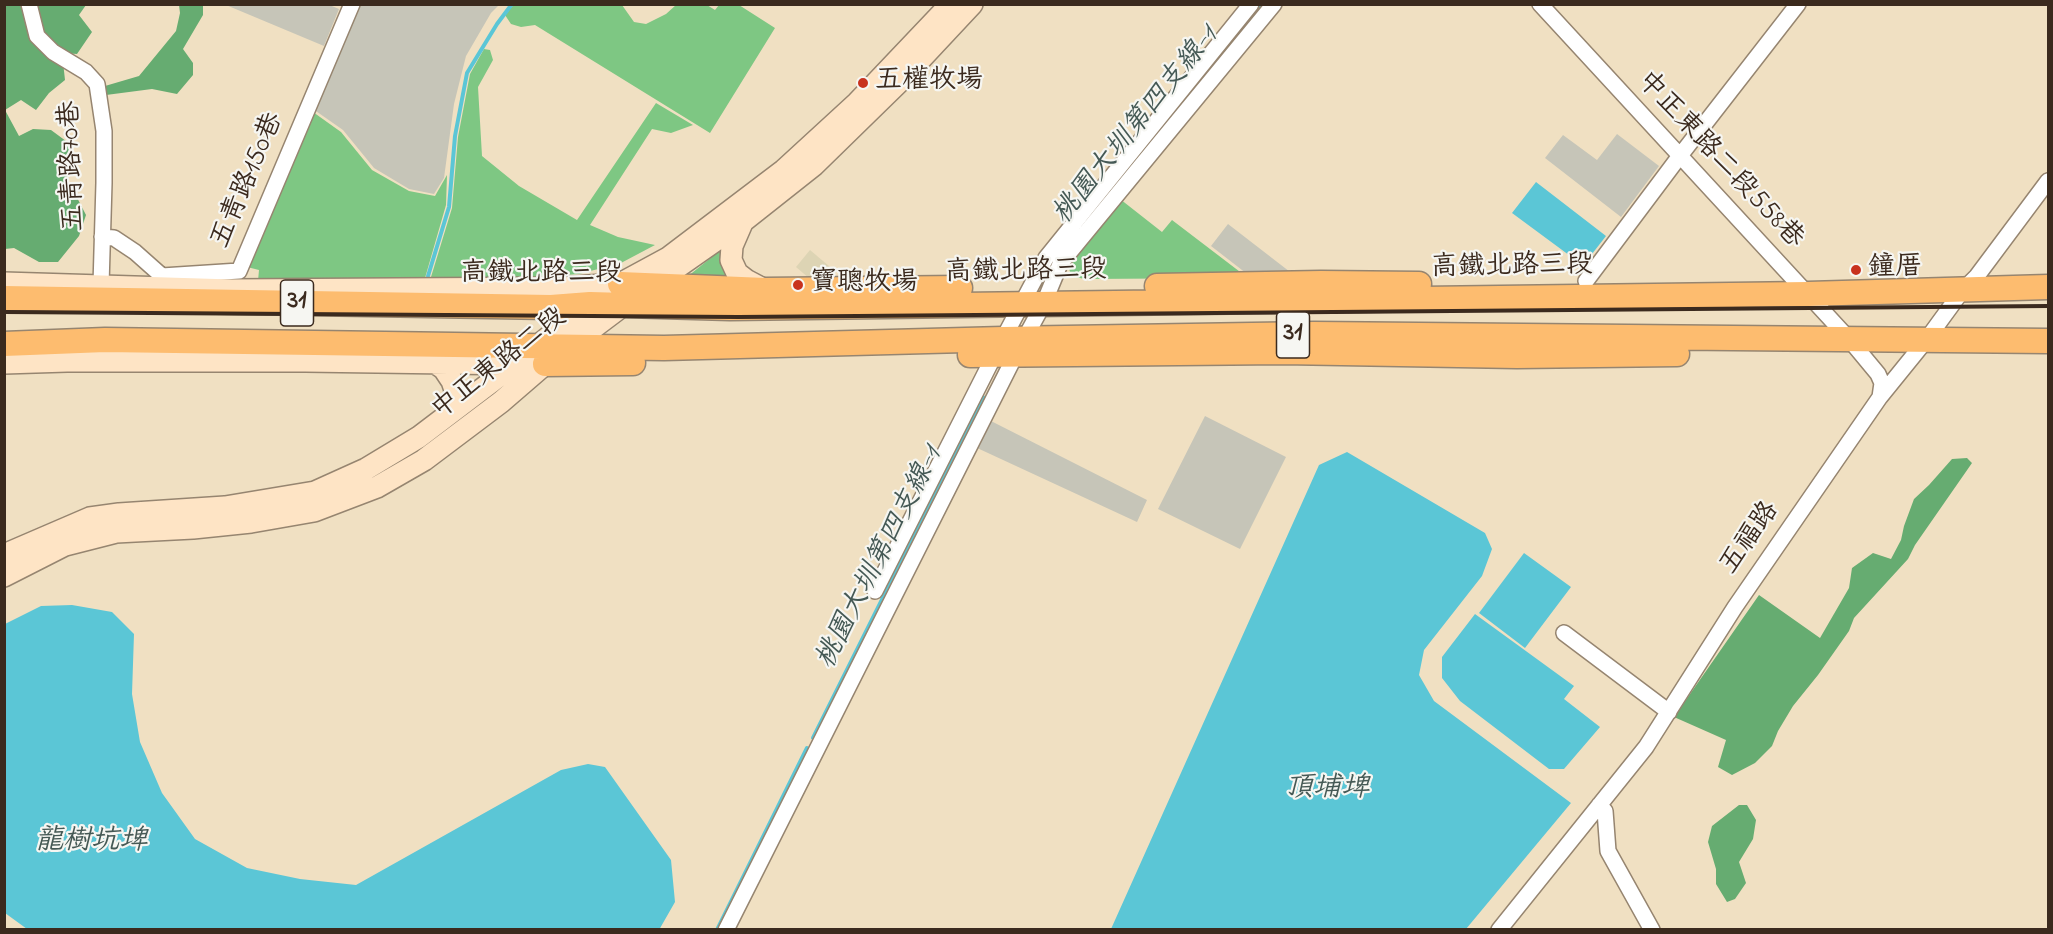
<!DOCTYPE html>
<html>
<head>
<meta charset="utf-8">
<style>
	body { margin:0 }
	#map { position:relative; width:2053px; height:934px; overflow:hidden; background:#f0e0c2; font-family:"Indie Flower",sans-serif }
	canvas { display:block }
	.frame { position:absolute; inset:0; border:6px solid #3b2a1e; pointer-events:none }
</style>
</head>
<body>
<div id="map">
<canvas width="2053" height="934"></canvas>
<div class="frame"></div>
</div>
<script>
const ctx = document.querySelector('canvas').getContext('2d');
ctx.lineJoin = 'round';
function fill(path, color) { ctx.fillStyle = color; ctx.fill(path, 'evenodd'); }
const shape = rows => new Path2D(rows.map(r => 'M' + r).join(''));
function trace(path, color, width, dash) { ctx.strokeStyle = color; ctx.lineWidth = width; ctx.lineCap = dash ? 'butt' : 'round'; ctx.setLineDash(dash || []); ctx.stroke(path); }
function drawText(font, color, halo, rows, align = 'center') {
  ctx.font = font + ' "Indie Flower","LXGW WenKai TC",sans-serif'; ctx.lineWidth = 4.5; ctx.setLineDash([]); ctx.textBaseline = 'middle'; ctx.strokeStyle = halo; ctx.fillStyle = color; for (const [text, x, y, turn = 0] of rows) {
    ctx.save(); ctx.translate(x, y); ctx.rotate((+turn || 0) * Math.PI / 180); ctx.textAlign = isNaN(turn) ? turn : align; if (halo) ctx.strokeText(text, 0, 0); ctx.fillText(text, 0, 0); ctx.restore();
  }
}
fill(shape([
	[810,250,836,272,828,281,810,279,796,267]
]), '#ddd4b4');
fill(shape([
	[327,4,339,9,324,46,226,5],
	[357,5,499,5,491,13,466,56,454,104,444,178,434,194,409,189,374,168,343,130,313,109],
	[1617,134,1659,166,1621,217,1545,158,1563,135,1597,160],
	[1228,224,1294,275,1251,277,1211,246],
	[1205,416,1286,457,1240,549,1158,509],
	[989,420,1147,500,1137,522,975,447]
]), '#c6c5b8');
fill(shape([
	[514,4,622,5,634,22,646,24,666,14,676,5,707,5,715,10,719,5,739,5,775,28,710,133,535,25,521,27,511,24,505,15],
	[484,49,490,50,493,60,478,87,482,156,519,186,577,220,656,103,693,125,671,133,652,129,590,225,618,237,655,245,621,263,579,274,541,277,431,277,452,208,458,137,470,74],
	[313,112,341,132,372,170,409,191,435,196,447,175,446,205,425,278,258,281,259,270,247,267],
	[1120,199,1162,232,1172,220,1248,278,1084,279,1076,277,1070,272,1068,265],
	[723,248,737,280,687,277]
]), '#7ec783');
fill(shape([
	[5,5,86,5,79,15,92,32,77,54,62,53,65,80,49,93,36,110,21,100,5,110,19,136,33,129,51,130,70,144,67,178,86,215,79,236,58,262,39,262,14,248,5,249],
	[179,5,203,5,203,15,183,49,193,63,193,75,177,94,152,89,106,95,105,86,139,76,176,31,180,13],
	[1967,458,1972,463,1915,545,1908,559,1854,618,1849,631,1818,675,1793,706,1778,731,1772,746,1755,763,1732,775,1718,767,1726,740,1674,717,1759,595,1820,638,1849,588,1852,568,1873,553,1891,559,1901,540,1904,526,1914,499,1929,485,1952,459],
	[1739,805,1747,805,1756,820,1753,839,1739,862,1746,883,1735,899,1727,902,1716,884,1716,869,1708,842,1712,826]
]), '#66ac71');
fill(shape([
	[1536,182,1606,236,1585,263,1577,261,1512,213],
	[1347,452,1485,533,1492,549,1482,576,1424,650,1419,675,1434,701,1571,803,1466,929,1111,929,1319,465],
	[1524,553,1571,587,1525,648,1479,613],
	[72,605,112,612,134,634,132,694,140,742,162,793,195,839,247,868,300,879,356,885,561,770,588,764,605,767,671,860,675,902,659,930,27,929,5,913,5,624,41,606],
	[1475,614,1574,686,1564,699,1600,727,1564,769,1549,769,1460,701,1442,678,1442,657]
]), '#5bc6d6');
trace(shape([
	[1143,150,1262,4],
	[428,276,449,207,455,136,467,73,497,24,512,4],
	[813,738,983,397],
	[717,930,807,748]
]), '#5bc6d6', 4);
const minor = shape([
	[29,4,37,36,53,52,86,72,97,84,104,131,104,183,101,285],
	[1540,4,1849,339,1878,374,1882,383,1880,397],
	[102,237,114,238,135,252,162,276,239,271,352,4],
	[1586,281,1679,157,1798,4],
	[875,591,994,356,1046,258,1251,4],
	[1564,633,1669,712],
	[1599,805,1605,811,1608,851,1652,930],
	[726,930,1015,356,1044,303,1060,264,1274,4],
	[1499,930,1646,747,1735,607,1880,397,1927,339,1962,291,1977,276,2048,181]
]);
const secondary = shape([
	[742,223,732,246,731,260,737,273,746,280,765,290],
	[4,283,232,290,562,288,616,284],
	[434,362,444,369,452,381,455,390,453,411],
	[4,363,67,361,305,361,520,364],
	[4,559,11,552,90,518,119,514,225,507,315,492,366,469,419,437,515,364,590,304,620,284,668,258,784,170,857,103,951,4],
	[4,576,65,545,116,532,193,528,251,522,314,511,377,487,424,460,501,402,545,364,622,306,742,222,814,165,900,81,972,4]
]);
const primary = shape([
	[620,284,765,290,960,288],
	[1157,286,1321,283,1419,284],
	[4,298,551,307,590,304,730,308,1808,294,2048,287],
	[4,344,105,340,664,348,1003,339,1314,334,2048,341],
	[970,355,1283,352,1517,356,1677,354],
	[545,364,633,363]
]);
trace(minor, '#968570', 18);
trace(secondary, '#968570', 24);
trace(primary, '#968570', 27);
trace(minor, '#fff', 15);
trace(secondary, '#fee4c5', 21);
trace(primary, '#fdbc6f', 24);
trace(shape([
	[4,312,738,317,2048,306]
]), '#3b2a1e', 4);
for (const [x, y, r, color] of [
	[863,83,6,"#c8321e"],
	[1856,270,6,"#c8321e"],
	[798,285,6,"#c8321e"]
]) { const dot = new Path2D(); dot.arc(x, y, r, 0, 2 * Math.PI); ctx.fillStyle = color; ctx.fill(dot); trace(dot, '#f6f6f2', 2); }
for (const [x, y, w] of [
	[297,303,33],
	[1293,335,33]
]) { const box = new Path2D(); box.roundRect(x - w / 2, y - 23, w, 46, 4.5); ctx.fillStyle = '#f6f6f2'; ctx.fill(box); trace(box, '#3b2a1e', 1.5); }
drawText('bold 26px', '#3b2a1e', null, [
	["31",297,303],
	["31",1293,335]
]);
drawText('27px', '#3b2a1e', '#f6f6f2', [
	["五權牧場",875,83],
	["鐘厝",1868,270],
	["寶聰牧場",810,285]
], 'left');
drawText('27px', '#3b2a1e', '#f6f6f2', [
	["中正東路二段558巷",1719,161,47],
	["五青路70巷",74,166,-92],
	["五青路150巷",249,181,-67],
	["高鐵北路三段",1512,268,-1],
	["高鐵北路三段",1026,273,-1],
	["高鐵北路三段",541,276],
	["中正東路二段",500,365,-38],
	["五福路",1751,539,-55]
]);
drawText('italic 28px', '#455955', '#f6f6f2', [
	["桃園大圳第四支線-1",1137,127,-51],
	["桃園大圳第四支線-1",881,559,-63],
	["頂埔埤",1327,790],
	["龍樹坑埤",91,843]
]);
</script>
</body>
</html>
